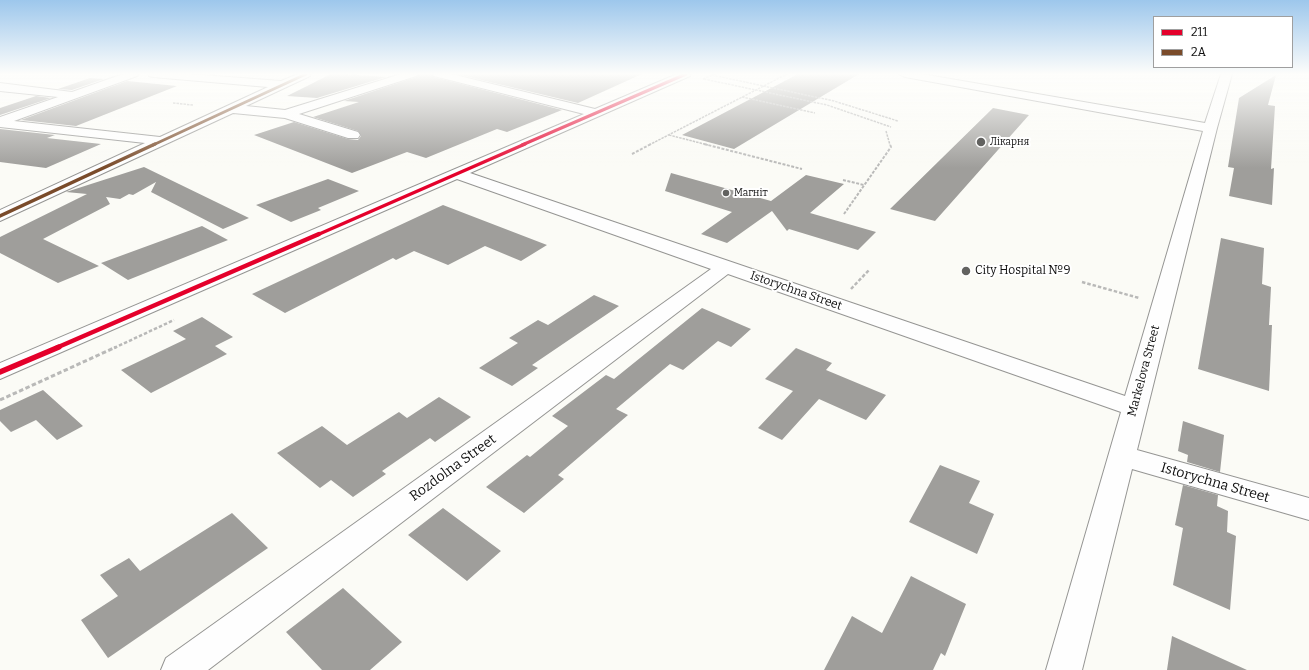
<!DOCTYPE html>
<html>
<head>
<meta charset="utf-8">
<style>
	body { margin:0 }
	#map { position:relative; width:1309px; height:670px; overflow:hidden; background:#fbfbf6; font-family:Bitter,serif }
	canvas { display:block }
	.legend { position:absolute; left:1153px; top:16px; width:140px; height:52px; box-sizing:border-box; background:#fff; border:1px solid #9f9f9f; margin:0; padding:5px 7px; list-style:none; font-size:12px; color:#0f0f0f }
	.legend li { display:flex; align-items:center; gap:8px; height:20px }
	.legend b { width:20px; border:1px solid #9f9f9f }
</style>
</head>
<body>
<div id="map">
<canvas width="1309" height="670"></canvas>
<ul class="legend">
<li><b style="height:5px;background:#e4002b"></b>211</li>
<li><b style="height:5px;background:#7a4b2a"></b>2А</li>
</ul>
</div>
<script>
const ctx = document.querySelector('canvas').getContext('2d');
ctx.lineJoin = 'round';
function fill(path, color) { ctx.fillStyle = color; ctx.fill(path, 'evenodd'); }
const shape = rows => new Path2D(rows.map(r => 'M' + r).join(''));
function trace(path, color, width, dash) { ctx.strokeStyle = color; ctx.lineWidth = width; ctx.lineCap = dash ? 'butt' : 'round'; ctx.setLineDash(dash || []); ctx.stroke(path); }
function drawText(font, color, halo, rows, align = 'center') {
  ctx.font = font + ' Bitter,serif'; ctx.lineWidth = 4; ctx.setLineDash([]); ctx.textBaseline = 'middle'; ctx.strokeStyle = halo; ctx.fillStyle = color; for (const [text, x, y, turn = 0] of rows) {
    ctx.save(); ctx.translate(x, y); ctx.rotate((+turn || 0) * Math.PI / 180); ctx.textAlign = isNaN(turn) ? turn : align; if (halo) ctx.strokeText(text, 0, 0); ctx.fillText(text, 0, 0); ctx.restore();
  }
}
fill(shape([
	[331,74,343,74,386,77,317,98,287,96],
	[419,74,432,74,434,77,562,110,507,132,497,129,426,158,407,152,352,173,254,135,294,122,348,139,358,140,361,136,358,131,313,117,359,102,344,101,416,77],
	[456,74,642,74,578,103],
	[798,74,859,74,734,149,682,135],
	[1276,75,1268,105,1275,106,1271,169,1274,168,1272,205,1229,196,1234,168,1228,167,1239,98],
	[90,78,104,79,72,90,58,89],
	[127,81,177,86,76,126,21,120],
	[36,96,51,98,0,115,0,108],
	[993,108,1029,115,935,221,890,209],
	[0,129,55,135,47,138,101,144,46,168,0,162],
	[144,167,249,218,223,229,151,192,156,182,133,195,129,194,120,199,106,197,110,204,43,239,99,266,58,283,0,253,0,237,87,194,66,192],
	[671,173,771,201,806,175,844,184,810,213,876,232,858,250,789,229,787,231,772,211,727,243,701,234,732,212,665,191],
	[328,179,359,191,318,208,321,210,291,222,256,205],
	[443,205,547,245,521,261,485,246,448,265,414,251,396,260,393,258,285,313,252,294],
	[202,226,228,240,128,280,101,263],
	[1221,238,1264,248,1262,284,1271,287,1269,325,1272,325,1269,391,1198,369],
	[594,295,619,306,532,365,538,368,512,386,479,368,518,343,509,338,538,320,548,325],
	[702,308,751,329,731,347,718,341,683,370,670,364,616,409,628,415,558,475,564,479,524,513,486,487,527,455,530,457,568,426,552,416,606,375,614,379],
	[202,317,233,337,215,346,227,354,151,393,121,370,186,339,173,331],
	[796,348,832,363,826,370,886,395,866,420,819,399,782,440,758,428,793,391,765,379],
	[43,390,83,426,57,440,36,420,11,432,0,421,0,410],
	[439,397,471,417,435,442,430,438,382,471,386,474,353,497,331,480,320,488,277,453,322,426,347,445,399,412,407,418],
	[1183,421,1224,435,1220,472,1187,462,1188,455,1178,451],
	[940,465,980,481,969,503,994,514,977,554,909,522],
	[1183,485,1218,495,1217,506,1228,511,1227,532,1236,536,1230,610,1173,585,1183,528,1175,525],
	[443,508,501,551,467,581,408,535],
	[232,513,268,548,108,658,81,620,118,596,100,575,129,558,140,571],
	[911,576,966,604,945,656,941,653,933,670,824,670,852,616,882,633],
	[343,588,402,642,370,670,322,670,286,632],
	[1172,636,1247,670,1167,670]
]), '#9f9e9b');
const minor = shape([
	[123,74,139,74,137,76,14,121,160,137,268,87,153,77,149,76,148,74,189,74,281,81,298,74,311,74,310,76,246,106,285,110,401,74,418,74,416,76,299,114,358,132,360,135,358,138,348,138,285,118,233,113,0,221,0,210,145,143,0,127,0,117,58,97,0,91,0,83,72,92,123,74],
	[433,74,451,74,595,109,677,74,691,74,690,76,470,173,1125,396,1203,131,905,77,899,74,922,74,1205,123,1221,74,1232,74,1217,128,1137,450,1309,498,1309,520,1132,469,1082,670,1046,670,1121,412,728,274,208,670,161,670,166,658,711,269,457,179,0,379,0,363,584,114,434,76,433,74]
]);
trace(minor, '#959593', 2);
trace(shape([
	[712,75,834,101,898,121],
	[703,79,715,74],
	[704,79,827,105,891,127],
	[742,97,815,113],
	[173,103,193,105],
	[886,131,890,145],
	[669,135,708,145],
	[649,145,787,74]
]), '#b9b9b8', 1.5, [2.5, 1]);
trace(shape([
	[704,144,802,169],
	[632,154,651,144],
	[843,180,864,185],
	[844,214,891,147,890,144]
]), '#b9b9b8', 2, [3, 1.5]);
trace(shape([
	[1082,282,1139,298],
	[851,289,869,270],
	[114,348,174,320]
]), '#b9b9b8', 2.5, [3.5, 2]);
trace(shape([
	[0,400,116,347]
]), '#b9b9b8', 3, [4.5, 2.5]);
fill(minor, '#fefefe');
trace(shape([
	[522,145,686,74]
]), '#e4002b', 3);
trace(shape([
	[317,235,525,144]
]), '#e4002b', 3.5);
trace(shape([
	[56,348,319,234]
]), '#e4002b', 4.5);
trace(shape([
	[0,372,59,347]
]), '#e4002b', 5.5);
trace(shape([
	[153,145,306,74]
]), '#7a4b2a', 3);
trace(shape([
	[0,216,155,144]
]), '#7a4b2a', 3.5);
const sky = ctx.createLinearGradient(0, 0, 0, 168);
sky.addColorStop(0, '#9dc7ec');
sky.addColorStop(0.44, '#fdfdfb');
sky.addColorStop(1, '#fdfdfb00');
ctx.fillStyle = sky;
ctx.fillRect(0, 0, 1309, 168);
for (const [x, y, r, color] of [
	[981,142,5,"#626260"],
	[726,193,4,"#626260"],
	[966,271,5,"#626260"]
]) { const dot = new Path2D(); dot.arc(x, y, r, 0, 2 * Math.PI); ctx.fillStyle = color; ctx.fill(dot); trace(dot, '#fff', 1.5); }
drawText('10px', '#0f0f0f', '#fff', [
	["Лікарня",990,142],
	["Магніт",734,193]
], 'left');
drawText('12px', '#0f0f0f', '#fff', [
	["City Hospital №9",975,271]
], 'left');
drawText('12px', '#0f0f0f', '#fff', [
	["Istorychna Street",796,291,19],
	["Markelova Street",1144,371,-75]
]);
drawText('14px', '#0f0f0f', '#fff', [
	["Rozdolna Street",453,468,-36],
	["Istorychna Street",1215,483,16]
]);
</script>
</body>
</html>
